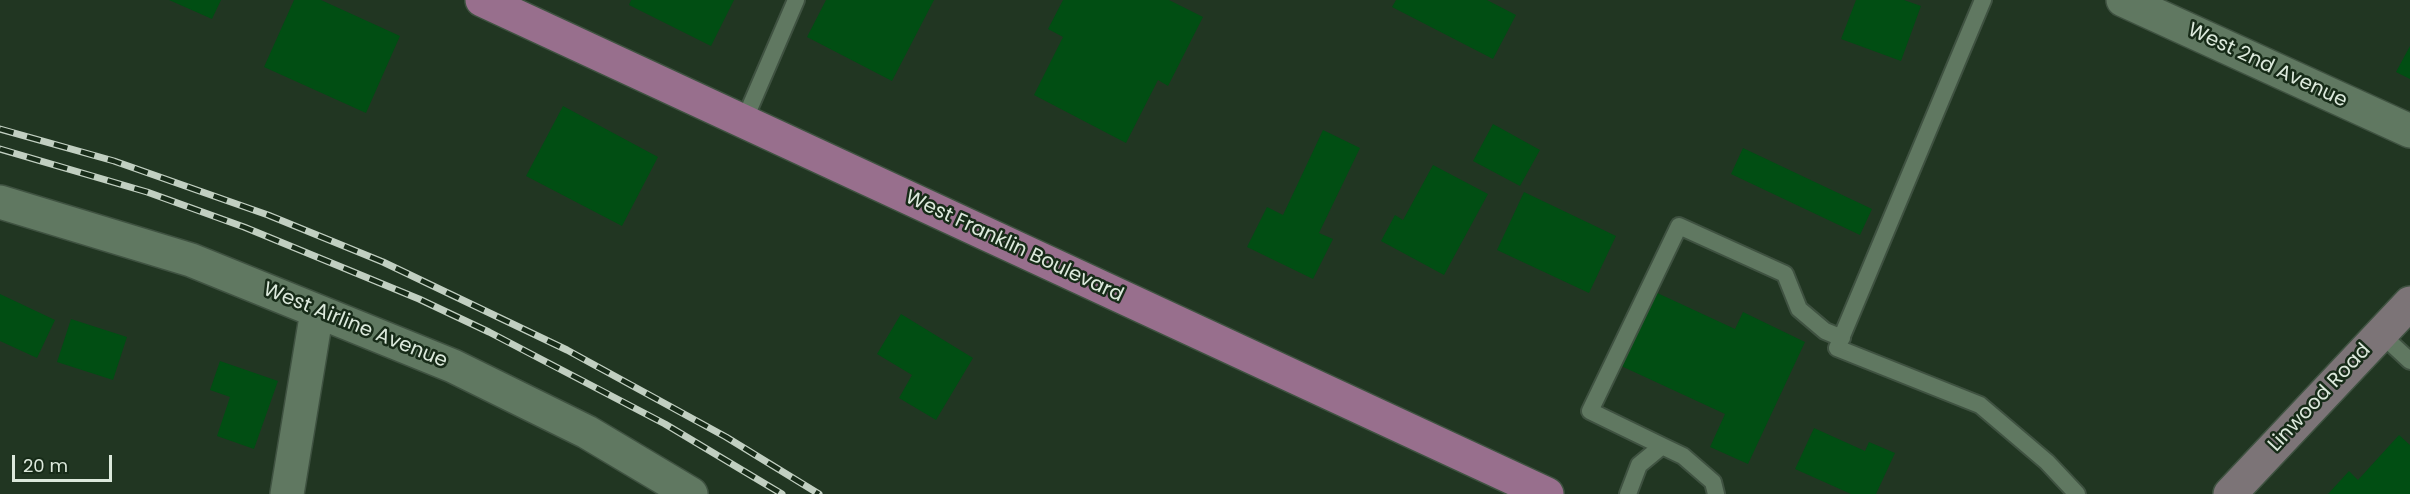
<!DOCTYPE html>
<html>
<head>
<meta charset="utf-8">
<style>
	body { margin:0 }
	#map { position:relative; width:2410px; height:494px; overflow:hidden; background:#213622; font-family:Poppins,sans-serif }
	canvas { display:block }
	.scale { position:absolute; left:12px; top:455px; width:100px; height:27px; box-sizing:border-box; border:3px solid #dce9dc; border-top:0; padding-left:8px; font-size:18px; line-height:21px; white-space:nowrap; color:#dce9dc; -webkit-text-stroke:4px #172b18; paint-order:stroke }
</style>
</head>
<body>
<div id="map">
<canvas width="2410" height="494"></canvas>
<div class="scale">20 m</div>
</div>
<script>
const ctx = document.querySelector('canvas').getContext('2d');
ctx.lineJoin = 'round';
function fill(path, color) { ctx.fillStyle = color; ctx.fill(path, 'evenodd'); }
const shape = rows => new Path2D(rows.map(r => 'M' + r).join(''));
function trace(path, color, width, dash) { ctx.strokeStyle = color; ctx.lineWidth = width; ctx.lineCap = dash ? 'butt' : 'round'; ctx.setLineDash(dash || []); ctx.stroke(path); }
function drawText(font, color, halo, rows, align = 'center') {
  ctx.font = font + ' Poppins,sans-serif'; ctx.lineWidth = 5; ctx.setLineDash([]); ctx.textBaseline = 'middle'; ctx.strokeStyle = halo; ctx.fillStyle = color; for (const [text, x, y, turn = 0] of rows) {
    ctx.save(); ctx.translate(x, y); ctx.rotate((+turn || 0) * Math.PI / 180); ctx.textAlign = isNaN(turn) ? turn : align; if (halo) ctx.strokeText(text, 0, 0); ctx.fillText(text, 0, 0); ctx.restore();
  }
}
fill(shape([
	[169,0,221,0,212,19],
	[294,0,321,0,400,36,366,113,264,67],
	[631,0,734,0,711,46,629,5],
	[826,0,934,0,892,81,807,37],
	[1063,0,1169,0,1203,17,1168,86,1158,80,1126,143,1034,95,1063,37,1048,29],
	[1396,0,1487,0,1516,15,1493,59,1392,7],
	[1856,0,1904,0,1921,6,1901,61,1841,39],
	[2410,46,2410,79,2396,72],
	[563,106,658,157,622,226,526,176],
	[1493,124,1540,150,1520,186,1473,161],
	[1323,130,1360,148,1319,233,1333,239,1313,279,1247,247,1267,207,1283,215],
	[1743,148,1872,209,1860,235,1731,174],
	[1433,165,1488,194,1444,275,1381,241,1395,215,1403,220],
	[1524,192,1616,236,1589,293,1497,250],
	[1653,291,1735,329,1743,312,1805,342,1748,464,1710,447,1725,414,1619,365],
	[0,294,55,320,37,358,0,341],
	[901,314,973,358,936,420,899,398,912,375,877,354],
	[71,319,127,337,113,380,57,362],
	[220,361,278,381,254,449,217,436,230,397,210,390],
	[1814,428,1865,451,1869,442,1895,453,1876,494,1851,494,1795,469],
	[2399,435,2410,445,2410,494,2328,494,2349,471,2358,480]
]), '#014e13');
const service = shape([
	[1983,0,1837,348,1980,405,2047,462,2077,494],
	[744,121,796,0],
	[2381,334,2410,361],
	[1662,446,1590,411,1679,226,1785,274,1799,309,1825,331,1842,338],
	[1628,494,1639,465,1662,446,1683,456,1713,482,1716,494]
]);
const minor = shape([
	[0,202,191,260,453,366,587,432,691,494],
	[287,494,317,311]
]);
const tertiary = shape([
	[2123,0,2410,131]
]);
const secondary = shape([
	[2230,494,2410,303]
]);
const primary = shape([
	[482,0,1547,494]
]);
trace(service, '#3f5241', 20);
trace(minor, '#3f5241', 36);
trace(tertiary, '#3f5241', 36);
trace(secondary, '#3f5241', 36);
trace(primary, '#3f5241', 36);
trace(service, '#607861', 16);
trace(minor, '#607861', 33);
trace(tertiary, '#607861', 33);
trace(secondary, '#7c7477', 33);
trace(primary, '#986f8d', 33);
const rail = shape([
	[0,129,114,161,268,215,383,262,567,350,726,437,819,494],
	[0,149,147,192,244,227,419,299,489,332,665,424,782,494]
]);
trace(rail, '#c1cfc1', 7);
trace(rail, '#172b18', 4.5, [14]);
drawText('20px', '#dce9dc', '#172b18', [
	["West 2nd Avenue",2267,66,25],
	["West Franklin Boulevard",1014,247,25],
	["West Airline Avenue",355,326,22],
	["Linwood Road",2320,398,-47]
]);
</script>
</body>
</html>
